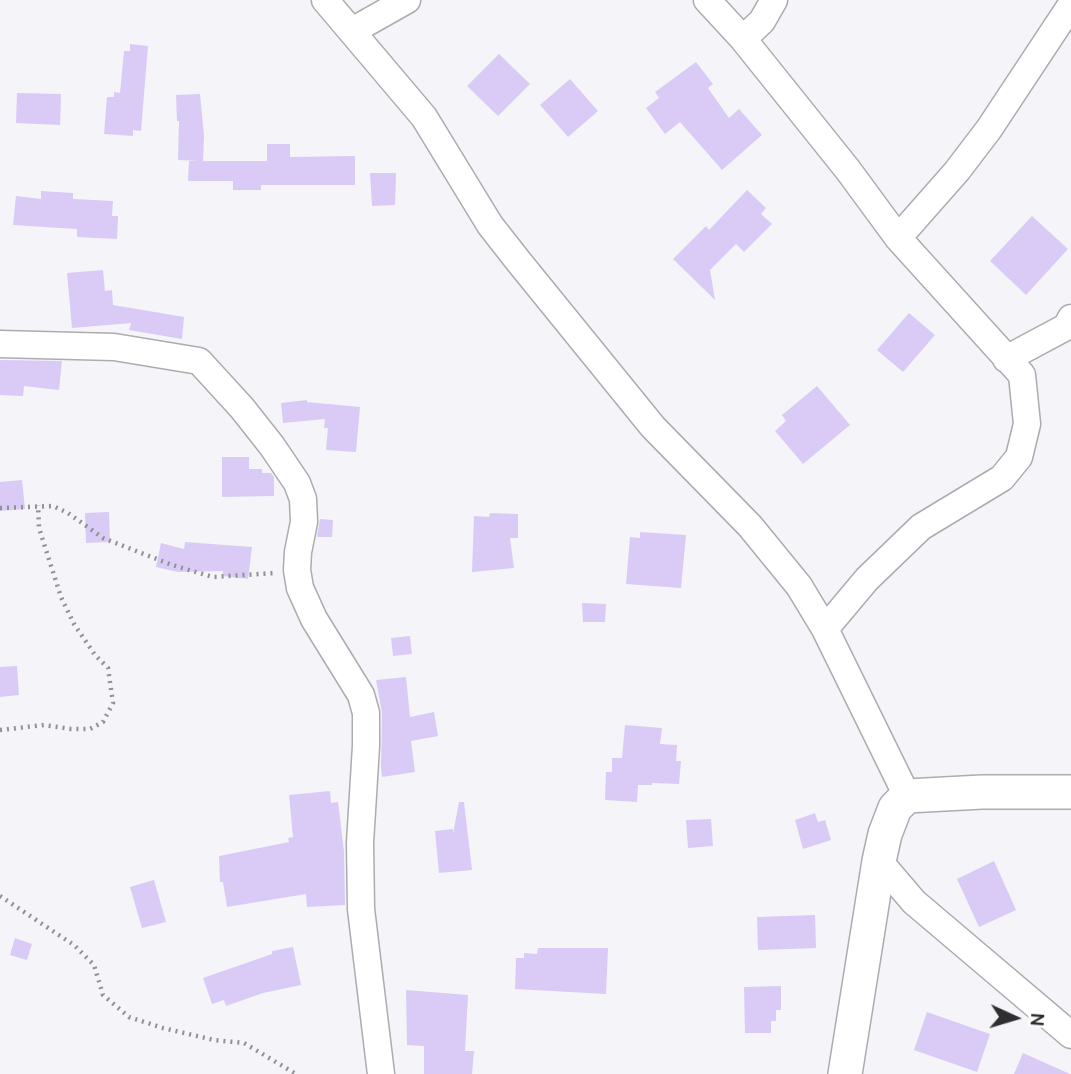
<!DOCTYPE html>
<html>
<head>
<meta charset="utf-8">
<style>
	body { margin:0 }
	#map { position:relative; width:1071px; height:1074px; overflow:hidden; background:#f5f4f9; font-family:Overpass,sans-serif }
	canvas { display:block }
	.north { position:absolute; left:980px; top:983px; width:70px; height:70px; -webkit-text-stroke:5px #fff; paint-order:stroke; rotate:94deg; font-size:19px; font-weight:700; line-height:28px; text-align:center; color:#2f2e30 }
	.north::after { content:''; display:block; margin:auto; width:24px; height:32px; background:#2f2e30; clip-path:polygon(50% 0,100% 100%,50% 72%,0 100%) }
</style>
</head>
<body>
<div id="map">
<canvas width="1071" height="1074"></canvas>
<div class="north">N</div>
</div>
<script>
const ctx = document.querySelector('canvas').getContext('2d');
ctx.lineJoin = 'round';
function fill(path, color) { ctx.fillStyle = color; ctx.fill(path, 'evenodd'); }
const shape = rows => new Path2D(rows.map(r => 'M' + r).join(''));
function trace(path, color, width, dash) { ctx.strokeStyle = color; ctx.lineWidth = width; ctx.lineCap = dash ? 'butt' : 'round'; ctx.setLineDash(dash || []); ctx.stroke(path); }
fill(shape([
	[130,44,148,46,141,131,133,130,133,136,104,134,107,97,114,97,114,92,120,93,124,51,130,51],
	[499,54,530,84,498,116,467,86],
	[696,62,713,84,708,88,729,118,739,109,762,135,722,170,680,122,665,134,646,108,659,98,655,92],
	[570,79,598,111,568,137,540,105],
	[17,93,61,94,60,125,16,123],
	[200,94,204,135,203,161,267,161,267,144,290,144,290,157,355,156,355,185,261,185,261,190,233,190,233,181,188,181,189,161,200,161,178,160,179,121,177,121,176,95],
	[370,173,396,173,395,205,372,206],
	[747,190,766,208,761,214,772,224,744,252,736,244,710,270,715,300,673,259,706,226,709,230],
	[41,191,73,193,73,199,113,201,112,216,118,216,117,239,77,237,77,229,13,225,16,196,41,199],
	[1032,216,1068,249,1026,295,990,261],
	[103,270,105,291,112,290,113,305,184,317,182,339,129,330,131,323,72,328,67,273],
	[909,313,935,335,903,372,877,350],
	[0,360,62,361,59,390,24,386,23,396,0,395],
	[817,386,850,425,803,464,775,431,786,421,782,415],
	[307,400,307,402,360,407,356,452,326,450,328,428,324,428,325,419,283,423,281,403],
	[222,457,249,457,249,469,262,469,262,473,271,473,274,477,274,496,222,497],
	[22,480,25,509,0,511,0,482],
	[109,512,110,542,86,543,85,513],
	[490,513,518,514,518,538,510,538,514,568,472,572,474,516,489,517],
	[320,519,333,520,332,537,317,537],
	[640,532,686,535,681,588,626,584,630,537,640,538],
	[185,542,252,547,248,579,223,576,223,571,178,572,156,567,161,543,184,549],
	[582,603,606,604,605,622,583,622],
	[410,636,412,654,393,656,391,638],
	[17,666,19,695,0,697,0,667],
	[406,677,410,717,434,712,438,736,411,741,415,772,382,777,381,766,382,713,376,680],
	[625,725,662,728,660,744,677,745,676,761,681,761,679,784,652,783,652,785,638,785,637,802,605,800,606,772,612,772,612,758,622,758],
	[330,791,331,803,338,802,344,851,345,905,307,907,306,894,227,907,223,882,220,882,219,856,289,842,288,838,293,837,289,795],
	[459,802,464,802,472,870,439,873,435,831,453,829,453,834],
	[815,813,818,822,825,820,831,840,803,849,795,820],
	[711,819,713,846,688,848,686,820],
	[994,861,1016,910,979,927,957,879],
	[154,880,166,922,142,928,130,887],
	[815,915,816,948,758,950,757,917],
	[15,938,32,944,27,960,10,955],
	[293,947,301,985,263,993,226,1006,224,1000,212,1004,203,978,272,954,272,951],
	[538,948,608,948,606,994,515,989,516,958,524,958,524,953,537,954],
	[781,986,781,1010,776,1010,776,1021,771,1021,771,1033,745,1033,744,987],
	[406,990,468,995,465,1051,474,1051,472,1074,424,1074,424,1046,407,1045],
	[927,1012,990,1034,977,1072,914,1050],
	[1023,1053,1070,1074,1014,1074]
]), '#d9cbf6');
const minor = shape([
	[325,0,424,117,490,225,519,262,653,427,750,526,799,586,825,629,907,796],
	[707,0,743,39],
	[774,0,762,21,743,39,848,170,898,238,1022,375,1027,424,1019,457,1002,478,921,527,867,579,825,629],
	[352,31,407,0],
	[898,238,957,171,989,129,1071,5],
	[0,344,114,347,199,361,242,408,272,446,297,483,303,499,304,522,298,552,297,570,300,588,314,619,361,695,366,713,366,746,360,843,361,909,381,1074],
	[1006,359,1066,327,1071,318],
	[879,861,914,902,1071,1035]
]);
const tertiary = shape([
	[845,1074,879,861,885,834,895,808,907,796,982,792,1071,792]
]);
trace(minor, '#adabb0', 29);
trace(tertiary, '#adabb0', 36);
trace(shape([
	[0,508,53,506,68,513,103,538,172,565,213,577,275,573],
	[0,730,44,725,71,729,90,729,103,722,113,703,108,668,95,655,74,624,61,597,39,528,38,505],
	[0,896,74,945,94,965,103,995,129,1017,163,1028,214,1040,244,1043,296,1074]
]), '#919094', 4.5, [2, 5]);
trace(minor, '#fff', 26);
trace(tertiary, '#fff', 33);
</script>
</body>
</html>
